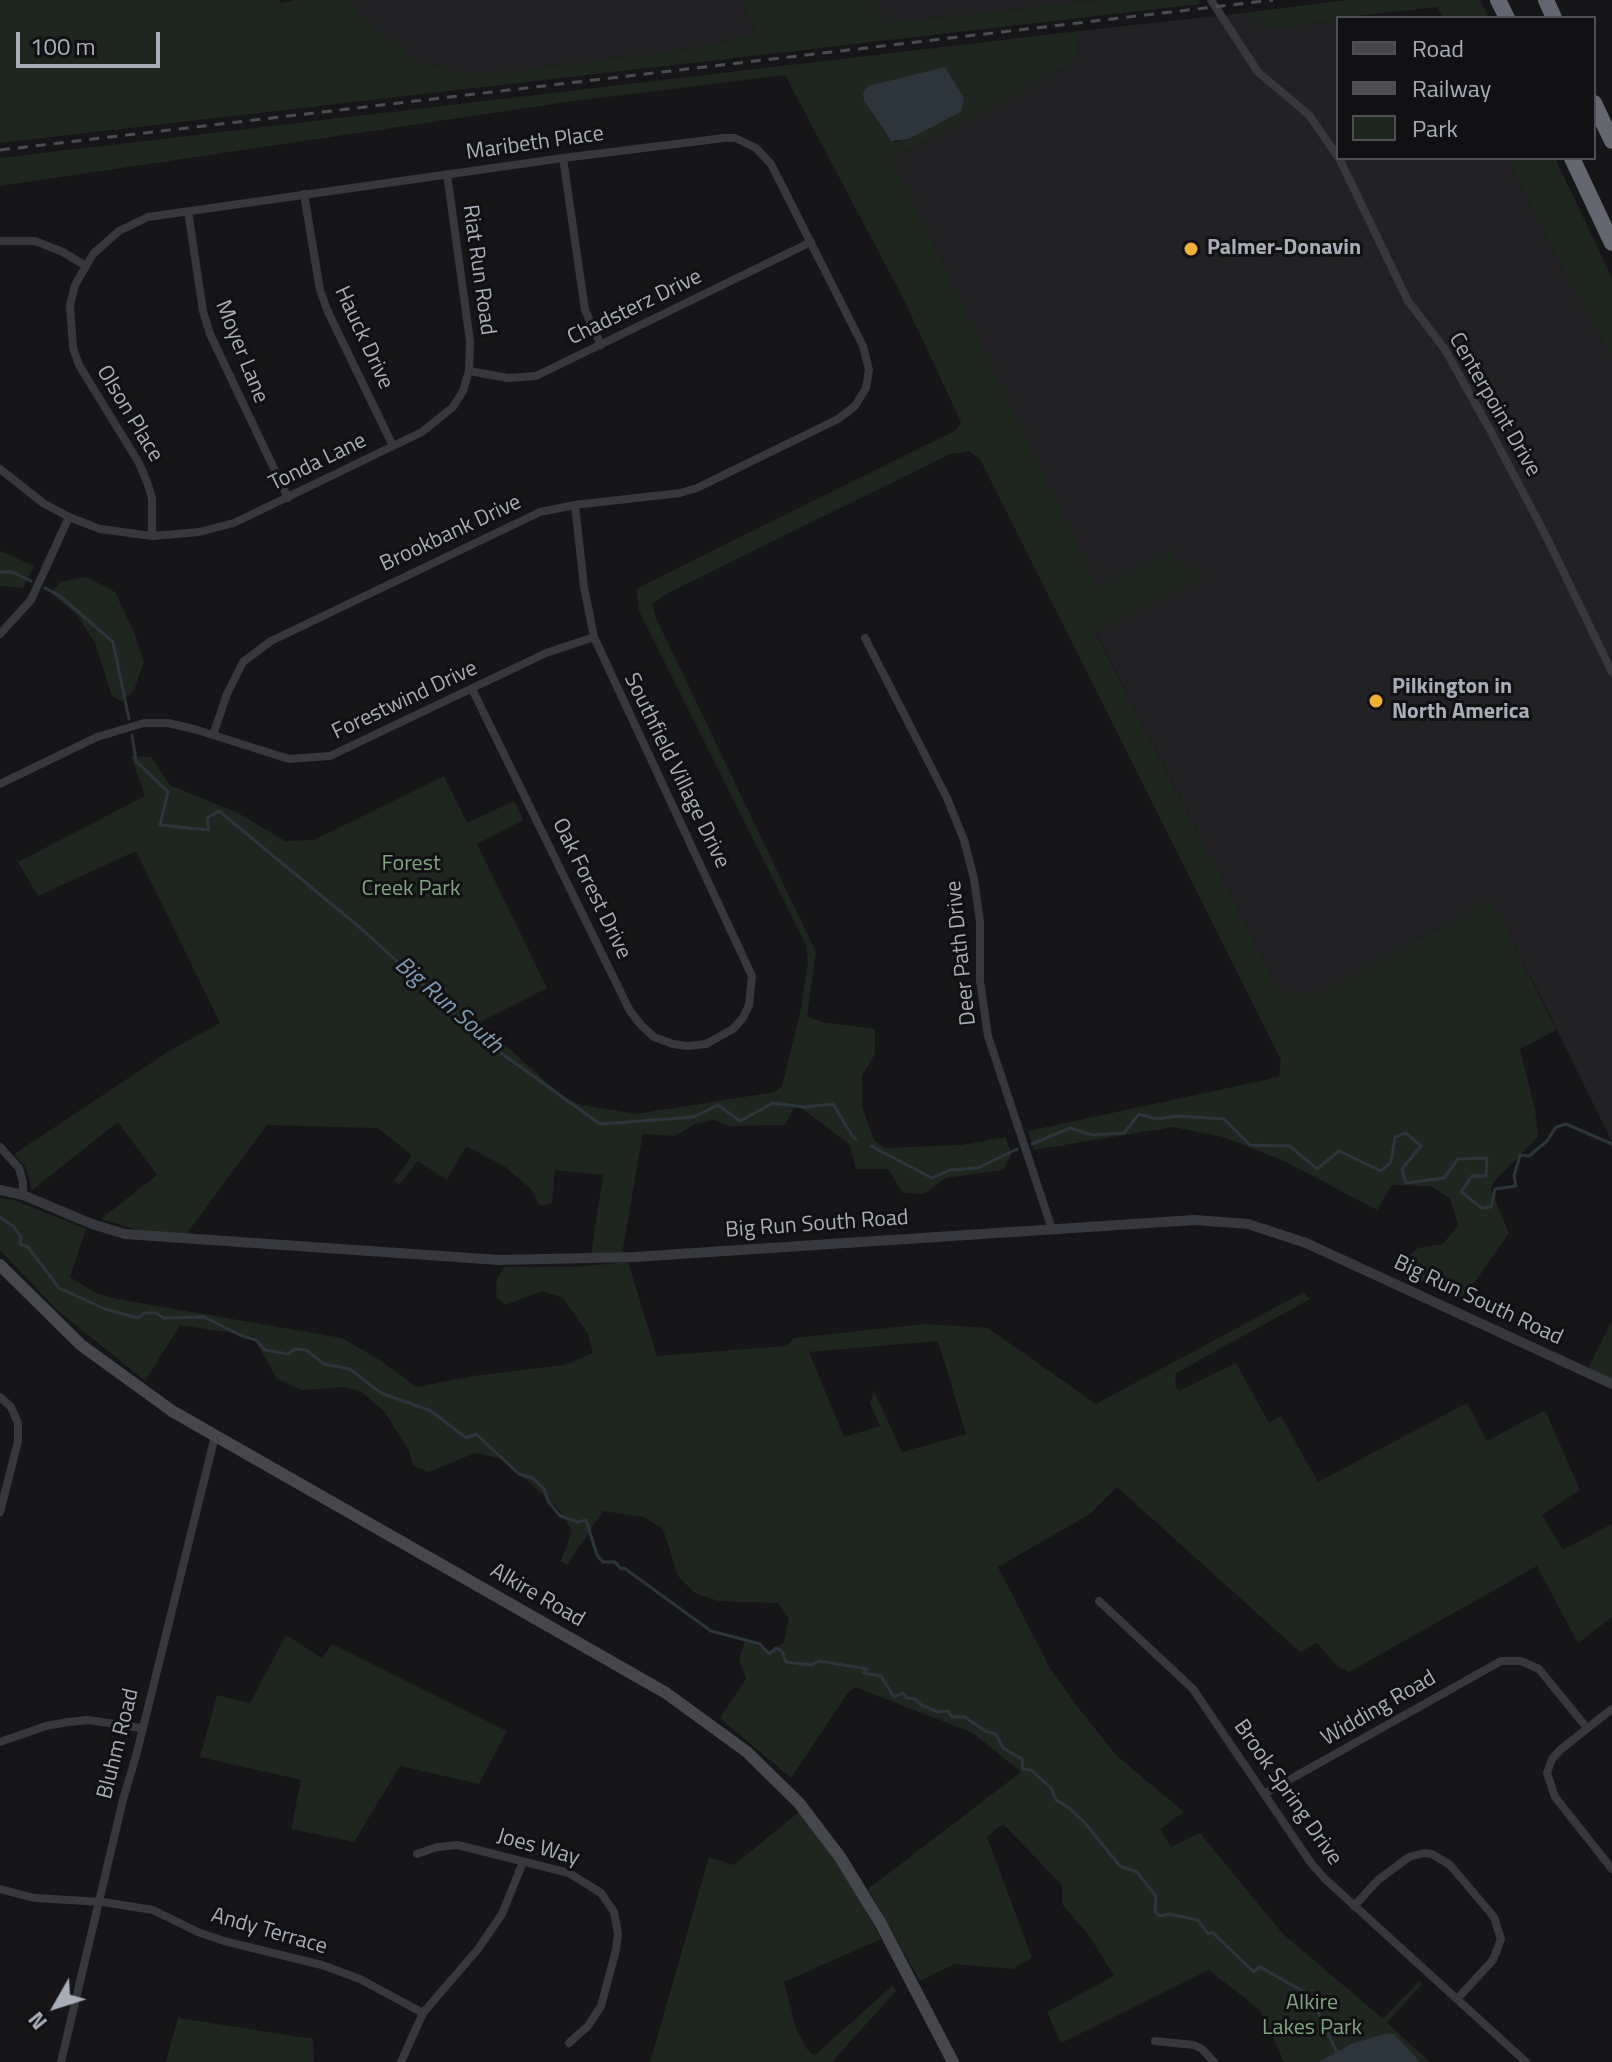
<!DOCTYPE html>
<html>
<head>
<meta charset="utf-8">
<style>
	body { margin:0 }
	#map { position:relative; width:1612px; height:2062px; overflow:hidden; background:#161618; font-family:"Titillium Web",sans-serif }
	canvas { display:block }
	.legend { position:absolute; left:1336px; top:16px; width:260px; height:144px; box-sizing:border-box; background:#111113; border:2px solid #4d4f55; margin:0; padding:10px 14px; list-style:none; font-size:24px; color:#a8adb8 }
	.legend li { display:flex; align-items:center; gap:16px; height:40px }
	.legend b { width:40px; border:2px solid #4d4f55 }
	.north { position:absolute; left:16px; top:1966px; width:80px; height:80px; -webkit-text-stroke:6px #111113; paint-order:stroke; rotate:231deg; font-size:22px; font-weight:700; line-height:32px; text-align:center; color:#a8adb8 }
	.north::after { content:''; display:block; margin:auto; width:28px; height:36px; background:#a8adb8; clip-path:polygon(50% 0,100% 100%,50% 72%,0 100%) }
	.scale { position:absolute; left:16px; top:32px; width:144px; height:36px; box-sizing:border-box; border:4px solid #a8adb8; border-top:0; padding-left:10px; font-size:24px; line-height:28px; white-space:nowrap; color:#a8adb8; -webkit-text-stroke:6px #111113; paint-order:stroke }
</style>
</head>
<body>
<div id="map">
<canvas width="1612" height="2062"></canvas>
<ul class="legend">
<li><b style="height:10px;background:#45474d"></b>Road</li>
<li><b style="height:10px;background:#4a4c52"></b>Railway</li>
<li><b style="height:22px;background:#1e261f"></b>Park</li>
</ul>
<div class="north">N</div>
<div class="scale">100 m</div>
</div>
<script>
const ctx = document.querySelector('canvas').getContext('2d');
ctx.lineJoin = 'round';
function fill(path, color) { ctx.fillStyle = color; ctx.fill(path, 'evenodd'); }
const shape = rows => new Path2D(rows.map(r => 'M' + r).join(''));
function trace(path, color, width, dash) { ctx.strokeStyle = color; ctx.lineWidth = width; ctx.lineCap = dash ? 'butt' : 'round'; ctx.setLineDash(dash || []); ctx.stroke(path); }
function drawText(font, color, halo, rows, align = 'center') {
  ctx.font = font + ' "Titillium Web",sans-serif'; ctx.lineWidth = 6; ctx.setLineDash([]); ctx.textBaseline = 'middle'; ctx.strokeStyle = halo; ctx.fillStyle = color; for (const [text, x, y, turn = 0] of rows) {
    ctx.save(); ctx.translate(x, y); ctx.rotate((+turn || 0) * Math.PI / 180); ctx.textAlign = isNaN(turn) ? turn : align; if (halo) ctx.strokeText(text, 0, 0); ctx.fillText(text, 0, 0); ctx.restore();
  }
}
fill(shape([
	[352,0,742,0,756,34,695,48,496,73,469,73,419,61,354,9],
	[874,0,1097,0,886,23],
	[1243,13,1264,26,1276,29,1338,20,1338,158,1508,158,1541,228,1612,359,1612,1142,1492,898,1446,925,1313,994,1288,994,1278,987,1094,629,1206,576,1184,566,1174,550,1098,586,893,158,1076,62,1079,42,1083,37,1079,31]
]), '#222225');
fill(shape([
	[0,0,279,0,280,3,295,0,352,0,354,9,419,61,469,73,496,73,695,48,756,34,742,0,874,0,886,23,1097,0,1199,0,1200,4,0,143],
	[1347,0,1480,0,1489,18,1443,18,1437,7,1338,18,1338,20,1277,29,1264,26,1243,13],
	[1079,31,1083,37,1079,42,1076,62,893,158,1098,585,1174,550,1184,566,1207,576,1094,630,1278,987,1288,994,1313,994,1446,925,1492,898,1556,1030,1520,1049,1535,1109,1538,1137,1493,1183,1491,1190,1509,1233,1466,1295,1453,1299,1407,1274,1405,1259,1418,1248,1443,1244,1458,1225,1450,1199,1431,1186,1392,1185,1377,1210,1286,1162,1223,1137,1173,1127,1034,1150,1028,1131,1279,1077,1281,1060,980,459,969,451,950,454,668,593,652,604,657,620,816,952,807,1016,822,1022,875,1029,875,1054,862,1076,862,1107,874,1140,885,1148,961,1145,1006,1137,1011,1155,1003,1170,946,1178,923,1194,903,1193,888,1169,856,1169,850,1145,796,1104,785,1125,730,1126,714,1120,695,1124,675,1136,643,1134,622,1253,591,1255,603,1175,555,1170,552,1203,540,1206,530,1188,504,1166,466,1146,447,1180,418,1161,400,1184,394,1181,412,1155,377,1128,267,1125,185,1236,143,1232,101,1219,157,1175,118,1122,32,1190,26,1168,14,1154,169,1051,220,1023,136,851,38,896,18,862,145,796,131,756,151,757,170,785,238,813,285,841,314,840,444,776,467,823,514,801,523,820,477,844,547,988,480,1022,563,1097,581,1105,636,1114,775,1092,782,1086,800,1013,808,962,806,945,639,611,636,589,956,430,961,422,902,296,785,75,567,102,0,186,0,158],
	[864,101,961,112,909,139,896,142,891,141,886,135],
	[1508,158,1555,158,1612,278,1612,359,1541,228],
	[0,551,34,566,23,588,0,586],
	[86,577,115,592,134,632,144,662,134,690,122,702,112,696,95,643,77,615,51,593,60,582],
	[0,1198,14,1200,86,1229,70,1277,94,1292,117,1299,342,1338,378,1359,417,1387,473,1376,564,1365,593,1353,588,1334,563,1298,542,1291,505,1305,496,1297,497,1279,504,1267,574,1267,628,1262,657,1356,786,1346,794,1338,925,1324,988,1328,1096,1404,1304,1292,1310,1299,1176,1373,1175,1385,1179,1391,1236,1363,1269,1423,1281,1416,1318,1482,1467,1403,1487,1441,1545,1410,1580,1490,1542,1515,1563,1550,1612,1524,1612,1617,1578,1643,1537,1566,1349,1672,1337,1666,1317,1643,1300,1652,1117,1487,1090,1514,998,1567,1051,1670,1080,1710,1117,1756,1184,1812,1160,1829,1171,1847,1200,1833,1283,1934,1383,2019,1419,1981,1422,1984,1387,2023,1430,2062,1284,2062,1260,2010,1209,1970,1061,2043,1047,2012,1114,1976,1090,1937,1062,1904,1062,1885,1003,1824,987,1837,1032,1958,1012,1969,955,1964,920,1981,868,1889,1021,1772,973,1733,855,1687,847,1694,791,1778,720,1718,746,1679,739,1660,745,1641,772,1651,784,1642,789,1619,778,1603,718,1601,695,1593,678,1576,663,1529,643,1517,603,1511,567,1565,561,1561,572,1531,556,1506,503,1459,475,1453,429,1472,413,1466,409,1451,384,1411,360,1391,345,1387,302,1390,277,1379,253,1336,180,1325,145,1381,56,1309,0,1250],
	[938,1341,966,1434,902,1452,874,1391,870,1403,880,1426,844,1437,809,1352],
	[1612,1321,1612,1380,1588,1368],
	[286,1635,322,1658,332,1644,507,1731,479,1784,400,1766,354,1842,291,1829,301,1780,200,1757,217,1695,250,1703],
	[799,1812,842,1868,881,1939,784,1982,796,2028,806,2048,814,2056,893,1985,896,1991,832,2062,650,2062,709,1857,734,1865],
	[178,2018,313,2039,314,2062,166,2062]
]), '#1e261f');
fill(shape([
	[945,67,964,98,961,112,909,139,891,141,864,101,863,93,868,86],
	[1384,2034,1394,2034,1420,2062,1319,2062,1351,2044]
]), '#2c353c');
trace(shape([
	[0,572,12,572,31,581],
	[45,588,60,596,113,642,129,719],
	[132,735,136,761,168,792,160,825,209,830,207,818,219,811,364,931,483,1040,600,1124,694,1117,718,1105,740,1121,773,1103,804,1107,833,1104,853,1137,856,1139],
	[1032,1144,1070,1128,1092,1135,1124,1133,1139,1114,1156,1119,1178,1116,1224,1119,1250,1145,1290,1146,1317,1169,1339,1151,1381,1171,1391,1162,1395,1137,1406,1133,1421,1146,1402,1169,1406,1183,1444,1178,1458,1159,1487,1158,1486,1176,1472,1176,1461,1192,1482,1208,1491,1207,1495,1189,1516,1186,1514,1176,1520,1155,1529,1156,1547,1141,1556,1127,1566,1124,1612,1144],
	[871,1146,932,1178,950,1170,978,1168,1017,1149],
	[0,1217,14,1227,21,1237,20,1244,28,1247,59,1288,105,1309,138,1318,144,1313,156,1313,164,1318,204,1317,240,1335,256,1340,265,1350,288,1354,295,1349,306,1350,324,1364,350,1369,381,1393,431,1411,466,1438,476,1434,519,1474,533,1478,544,1489,548,1501,560,1516,578,1522,586,1520,597,1555,603,1562,615,1562,621,1569,624,1568,711,1631,760,1644,769,1654,776,1648,782,1651,786,1662,811,1665,819,1661,867,1669,863,1673,881,1676,894,1697,903,1693,907,1698,915,1699,921,1705,938,1712,948,1711,952,1717,965,1717,985,1731,996,1734,1003,1748,1022,1759,1023,1769,1031,1770,1051,1788,1056,1800,1069,1808,1085,1823,1120,1866,1137,1872,1156,1896,1155,1911,1159,1916,1169,1914,1198,1920,1208,1934,1212,1932,1254,1972,1260,1967,1313,1997,1320,2017,1337,2052]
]), '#2c353c', 3);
trace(shape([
	[1211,0,1258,72,1309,115,1338,157],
	[563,158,585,310,601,345],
	[1339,158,1408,301,1444,348,1489,428,1546,536,1612,672],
	[304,194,320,290,328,312,393,446],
	[188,211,203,311,210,334,288,498],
	[0,241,35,241,63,252,86,266],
	[469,371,508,378,536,376,811,242],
	[0,469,43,503,69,517,100,529,152,536,199,532,234,523,422,432,453,407,463,391,469,371,470,341,447,174],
	[152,536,152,498,147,482,139,463,79,365,73,348,70,305,75,285,93,254,119,231,148,217,563,158,724,138,735,138,756,148,771,164,863,346,869,370,866,388,855,406,838,419,697,488,680,493,575,505,540,512,271,641,243,662,227,694,213,735],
	[0,634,31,600,69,517],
	[865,638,947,798,964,840,974,879,980,922,980,981,988,1036,1052,1229],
	[472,689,630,1011,641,1025,654,1037,673,1044,687,1046,706,1044,733,1029,743,1018,749,1005,752,976,594,637,584,587,575,505],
	[0,784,97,737,144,723,168,723,194,729,289,759,330,756,546,653,594,637],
	[0,1147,19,1168,23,1182,23,1195],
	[0,1397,11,1407,18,1423,18,1441,0,1512],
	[1099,1601,1193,1689,1311,1863,1324,1878,1526,2062],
	[1612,1709,1560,1750,1552,1759,1547,1773,1555,1797,1612,1869],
	[0,1742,46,1726,68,1722,88,1720,141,1728],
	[1264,1794,1501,1661,1521,1661,1539,1669,1587,1728],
	[417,1854,437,1847,458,1845,569,1873,601,1893,614,1912,618,1933,616,1950,601,2006,588,2026,569,2043],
	[0,1889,34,1898,103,1902,153,1910,198,1932,224,1941,322,1965,360,1979,423,2013],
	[1354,1906,1378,1880,1409,1857,1424,1853,1432,1854,1450,1865,1494,1917,1501,1939,1493,1960,1457,1999],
	[1155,2041,1194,2045,1202,2049,1214,2062],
	[61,2062,123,1800,137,1752,215,1436],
	[401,2062,423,2013,478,1949,502,1914,523,1862]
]), '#37383d', 8);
trace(shape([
	[0,1190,23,1195,92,1224,125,1234,499,1260,634,1257,1194,1220,1248,1224,1306,1243,1612,1384]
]), '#37383d', 10);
trace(shape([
	[0,1265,81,1345,172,1411,666,1693,747,1752,799,1803,840,1857,881,1924,953,2062]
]), '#45474d', 12);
trace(shape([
	[1498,0,1507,18],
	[1546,0,1554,18],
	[1594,103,1612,141],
	[1572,158,1612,243]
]), '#63666e', 16);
trace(shape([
	[0,150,1273,0]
]), '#4a4c52', 3, [10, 8]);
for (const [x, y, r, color] of [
	[1191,249,8,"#f2b134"],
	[1376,701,8,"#f2b134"]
]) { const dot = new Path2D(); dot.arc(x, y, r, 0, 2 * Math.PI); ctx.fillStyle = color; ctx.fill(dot); trace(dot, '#111113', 3); }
drawText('22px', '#a8adb8', '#111113', [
	["Maribeth Place",535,144,-8],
	["Riat Run Road",478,270,82],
	["Chadsterz Drive",635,308,-26],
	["Hauck Drive",363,338,65],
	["Moyer Lane",241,352,68],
	["Centerpoint Drive",1494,405,60],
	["Olson Place",129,414,59],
	["Tonda Lane",318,463,-26],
	["Brookbank Drive",451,534,-25],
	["Forestwind Drive",405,701,-25],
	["Southfield Village Drive",676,771,64],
	["Oak Forest Drive",591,889,64],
	["Deer Path Drive",962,953,-96],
	["Big Run South Road",817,1225,-4],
	["Big Run South Road",1478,1301,25],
	["Alkire Road",537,1596,30],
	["Widding Road",1379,1709,-30],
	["Bluhm Road",119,1744,-76],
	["Brook Spring Drive",1287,1793,55],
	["Joes Way",538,1848,16],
	["Andy Terrace",269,1932,16]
]);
drawText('bold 22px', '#a8adb8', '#111113', [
	["Palmer-Donavin",1207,249],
	["Pilkington in",1392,688],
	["North America",1392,713]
], 'left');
drawText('22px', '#7fa381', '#111113', [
	["Forest",411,865],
	["Creek Park",411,890],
	["Alkire",1312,2004],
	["Lakes Park",1312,2029]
]);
drawText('italic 24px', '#7f9bb3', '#111113', [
	["Big Run South",448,1006,41]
]);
</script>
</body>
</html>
